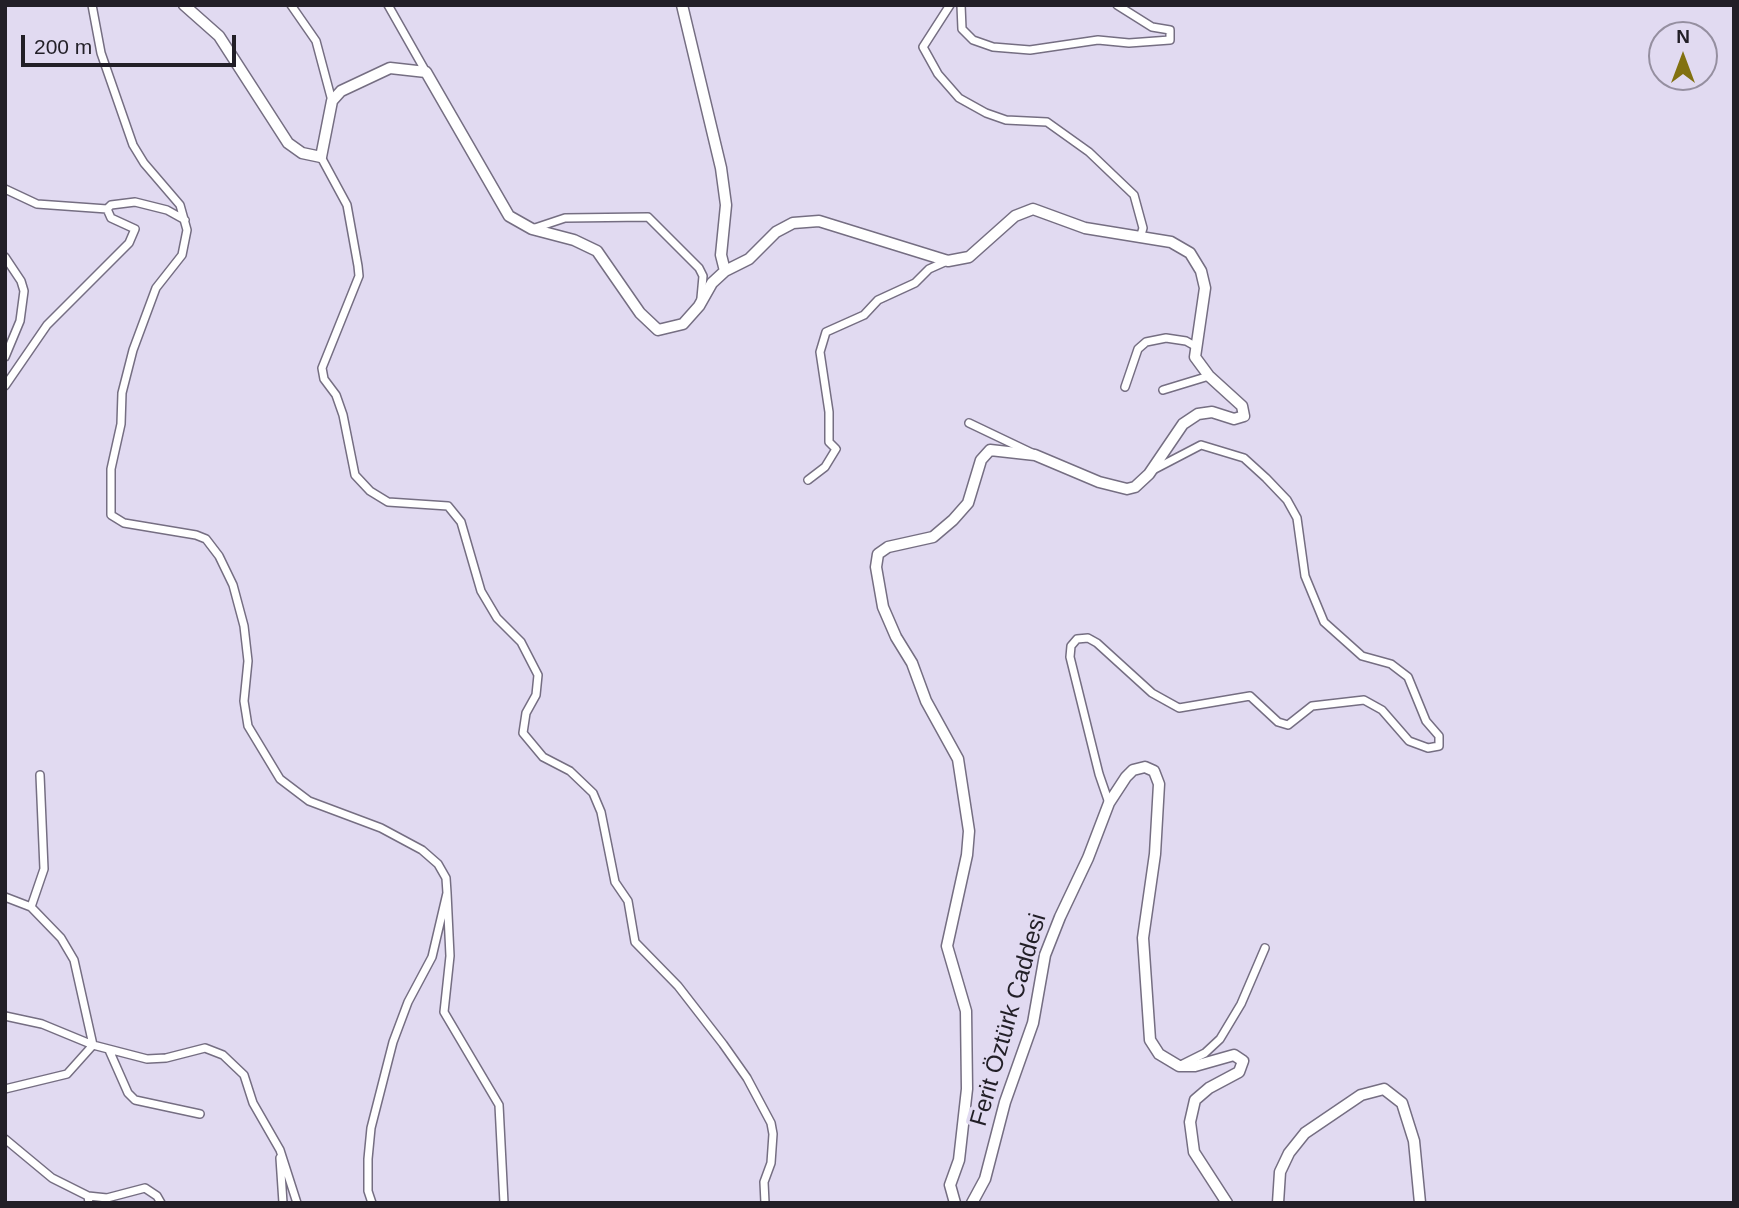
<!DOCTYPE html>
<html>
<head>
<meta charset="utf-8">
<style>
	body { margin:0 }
	#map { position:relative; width:1739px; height:1208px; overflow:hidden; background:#e1daf1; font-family:Helvetica,sans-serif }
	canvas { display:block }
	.frame { position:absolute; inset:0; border:7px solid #221f27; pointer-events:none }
	.north { position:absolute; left:1648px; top:21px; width:70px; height:70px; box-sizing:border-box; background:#e1daf1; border:2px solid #958fa0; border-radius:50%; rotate:0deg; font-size:19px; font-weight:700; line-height:28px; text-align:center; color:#221f27 }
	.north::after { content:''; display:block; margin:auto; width:24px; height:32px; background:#827111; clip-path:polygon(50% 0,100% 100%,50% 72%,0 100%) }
	.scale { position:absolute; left:21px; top:35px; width:215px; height:32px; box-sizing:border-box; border:4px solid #221f27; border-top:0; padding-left:9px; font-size:21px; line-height:24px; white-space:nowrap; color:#221f27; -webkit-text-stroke:5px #e1daf1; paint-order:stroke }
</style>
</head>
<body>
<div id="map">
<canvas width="1739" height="1208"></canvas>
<div class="frame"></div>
<div class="north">N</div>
<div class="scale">200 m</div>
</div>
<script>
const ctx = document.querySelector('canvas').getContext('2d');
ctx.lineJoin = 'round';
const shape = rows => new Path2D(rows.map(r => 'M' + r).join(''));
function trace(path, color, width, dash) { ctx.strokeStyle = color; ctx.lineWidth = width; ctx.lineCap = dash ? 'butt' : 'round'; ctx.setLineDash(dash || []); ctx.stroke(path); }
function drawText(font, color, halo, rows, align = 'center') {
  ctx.font = font + ' Helvetica,sans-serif'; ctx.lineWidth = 7; ctx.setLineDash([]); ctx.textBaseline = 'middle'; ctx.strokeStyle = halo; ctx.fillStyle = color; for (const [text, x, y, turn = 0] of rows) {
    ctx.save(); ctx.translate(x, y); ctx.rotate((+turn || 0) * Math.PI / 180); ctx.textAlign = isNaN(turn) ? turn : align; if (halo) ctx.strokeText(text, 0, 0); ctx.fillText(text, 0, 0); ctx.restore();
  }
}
const street = shape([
	[92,5,101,53,133,145,144,163,180,205,187,230,182,255,156,288,133,350,122,393,121,424,111,469,111,515,124,523,196,535,206,539,219,556,233,585,244,626,248,661,244,701,248,726,280,779,309,801,381,828,422,850,438,864,446,878,447,893,432,957,408,1002,393,1042,371,1128,368,1159,368,1191,372,1203],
	[291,5,316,41,332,101],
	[388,5,426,72],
	[950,5,923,47,938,74,959,98,986,113,1006,120,1047,122,1089,152,1134,195,1143,228,1140,238],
	[961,5,962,29,973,40,993,47,1030,50,1098,40,1129,43,1170,40,1170,30,1152,27,1117,5],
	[321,157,347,205,358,266,359,276,322,368,324,379,336,395,343,415,355,475,370,491,388,502,448,506,461,522,481,591,497,618,521,642,538,675,536,695,526,713,523,733,543,757,570,771,593,793,601,812,615,882,628,901,635,942,678,986,723,1044,747,1078,771,1123,773,1134,771,1163,764,1182,765,1203],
	[5,189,37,204,107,209],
	[532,229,565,218,648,217,699,268,703,276,701,298],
	[5,257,21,281,24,291,20,321,5,357],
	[5,386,47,325,129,243,135,229,111,218,107,209,111,205,135,202,167,210,185,220],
	[1125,387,1138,349,1146,342,1166,338,1186,341,1195,346],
	[1163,390,1209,376],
	[969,423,1034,454],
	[808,480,825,467,836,449,829,442,829,412,820,352,826,332,864,315,878,300,915,283,929,269,947,261],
	[1109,803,1099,774,1070,657,1071,646,1077,639,1088,638,1097,643,1152,693,1179,708,1250,696,1278,722,1288,725,1312,706,1364,700,1382,710,1409,741,1428,748,1439,746,1439,736,1426,721,1408,677,1391,664,1362,656,1324,622,1305,576,1297,518,1287,500,1266,478,1244,458,1201,445,1155,469],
	[447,893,450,956,444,1012,499,1105,504,1203],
	[5,897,31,907,61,938,74,960,93,1045,67,1074,5,1089],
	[31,907,44,869,40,775],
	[5,1016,42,1024,93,1045,147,1059,166,1058,205,1048,223,1055,244,1075,253,1103,280,1150,297,1203],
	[109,1050,128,1093,135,1100,200,1114],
	[1183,1064,1205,1053,1220,1039,1241,1004,1265,948],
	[5,1139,52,1178,88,1196,89,1203],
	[280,1158,283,1203],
	[88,1196,107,1198,145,1188,157,1196,161,1203]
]);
const secondary = shape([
	[184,5,219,36,288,143,302,153,321,157,332,101,341,91,390,68,426,72,509,216,532,229,574,240,597,251,640,313,658,330,683,324,699,306,712,283,725,271,749,259,776,232,793,223,819,221,948,261,969,257,1015,216,1033,209,1085,228,1171,242,1190,253,1201,271,1205,288,1195,357,1209,376,1242,406,1244,416,1234,419,1212,412,1198,414,1183,424,1149,474,1135,487,1127,489,1099,482,1035,455,990,450,981,460,968,503,953,520,933,537,888,547,878,554,876,567,883,607,896,637,912,663,926,701,958,759,969,831,967,855,947,946,966,1011,967,1089,959,1160,950,1185,955,1203],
	[682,5,721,168,726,205,721,255,725,271],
	[972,1203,985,1179,1005,1102,1033,1023,1045,955,1060,917,1088,858,1109,803,1126,777,1133,770,1145,767,1154,771,1159,784,1155,854,1143,938,1150,1040,1159,1054,1179,1066,1195,1066,1234,1055,1243,1061,1239,1072,1209,1088,1195,1100,1190,1122,1194,1152,1227,1203],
	[1278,1203,1280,1172,1289,1153,1305,1133,1361,1095,1384,1089,1402,1103,1414,1141,1420,1203]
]);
trace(street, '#756e82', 10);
trace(secondary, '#756e82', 13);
trace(street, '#fff', 7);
trace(secondary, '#fff', 10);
drawText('24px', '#221f27', '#e1daf1', [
	["Ferit Öztürk Caddesi",1009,1020,-74]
]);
</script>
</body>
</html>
